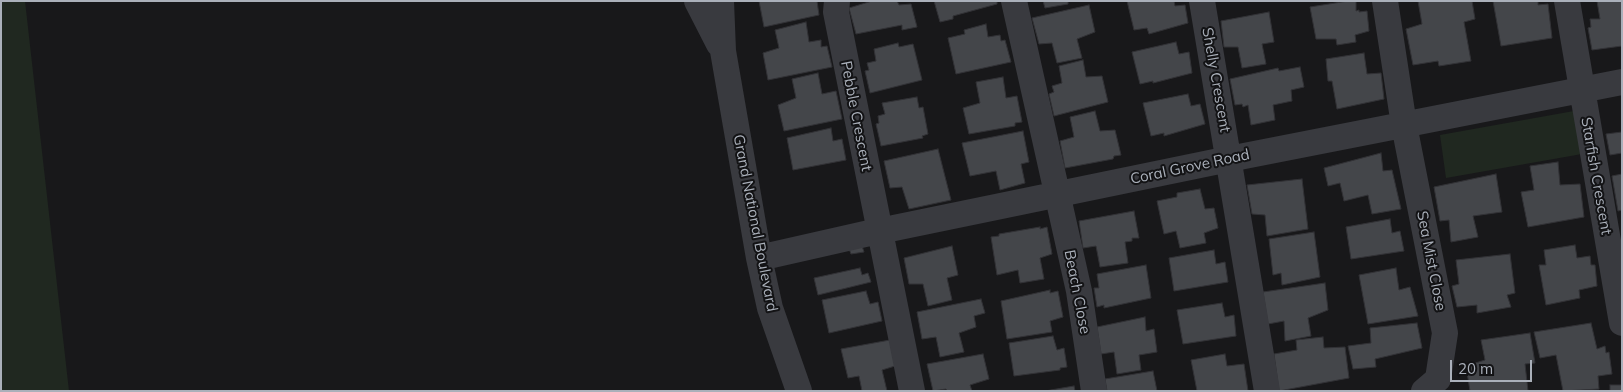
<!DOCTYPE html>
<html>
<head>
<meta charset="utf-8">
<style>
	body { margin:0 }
	#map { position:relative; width:1623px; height:392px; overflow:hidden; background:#18181a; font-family:Mulish,sans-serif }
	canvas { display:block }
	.frame { position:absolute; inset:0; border:2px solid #aab0ba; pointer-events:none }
	.scale { position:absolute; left:1450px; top:360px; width:82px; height:22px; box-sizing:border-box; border:2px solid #aab0ba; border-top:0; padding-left:6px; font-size:15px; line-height:18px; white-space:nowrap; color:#aab0ba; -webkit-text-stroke:4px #131315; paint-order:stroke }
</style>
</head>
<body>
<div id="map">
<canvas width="1623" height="392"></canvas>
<div class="frame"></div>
<div class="scale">20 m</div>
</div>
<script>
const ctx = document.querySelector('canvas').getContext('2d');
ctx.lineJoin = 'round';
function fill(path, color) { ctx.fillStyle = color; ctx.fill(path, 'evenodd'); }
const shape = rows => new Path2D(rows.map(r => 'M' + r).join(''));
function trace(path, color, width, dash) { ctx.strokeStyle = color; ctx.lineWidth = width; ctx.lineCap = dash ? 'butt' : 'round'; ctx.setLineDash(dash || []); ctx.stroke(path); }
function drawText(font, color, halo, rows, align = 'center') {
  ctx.font = font + ' Mulish,sans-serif'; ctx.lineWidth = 4; ctx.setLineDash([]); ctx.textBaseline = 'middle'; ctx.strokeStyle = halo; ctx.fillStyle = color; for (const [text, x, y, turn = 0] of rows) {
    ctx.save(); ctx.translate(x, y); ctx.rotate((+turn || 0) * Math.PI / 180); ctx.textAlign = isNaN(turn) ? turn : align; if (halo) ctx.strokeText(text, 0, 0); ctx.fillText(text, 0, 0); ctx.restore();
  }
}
fill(shape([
	[1,1,25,1,69,391,1,391],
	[1574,111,1582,154,1446,178,1440,135]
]), '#202820');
const building = shape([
	[759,1,817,1,819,15,764,27,759,1],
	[872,1,897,1,899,5,911,4,917,27,902,30,902,25,856,34,849,8,872,1],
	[934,1,997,1,997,4,953,16,953,19,940,22,934,1],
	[1043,1,1068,1,1068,4,1045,8,1043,1],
	[1127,1,1174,1,1175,6,1185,5,1188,23,1149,34,1147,28,1134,30,1127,1],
	[1348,1,1356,1,1356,11,1359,10,1359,12,1367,11,1369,31,1355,35,1356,42,1337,45,1336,39,1316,39,1310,7,1348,1],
	[1418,1,1472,1,1475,19,1464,22,1471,61,1439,66,1438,61,1413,65,1406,29,1422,24,1418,1],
	[1493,1,1538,1,1538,5,1548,4,1552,38,1501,46,1493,1],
	[1597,1,1622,1,1622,46,1592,50,1588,28,1591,27,1590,19,1600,19,1597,1],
	[1089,5,1095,32,1077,39,1082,58,1057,63,1052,43,1039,44,1032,18,1089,5],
	[1269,12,1274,42,1262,44,1266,64,1242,68,1238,47,1224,47,1221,21,1269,12],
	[806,22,809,42,821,40,821,47,827,46,832,67,768,80,763,53,779,48,775,30,806,22],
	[986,24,988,37,1000,35,1001,41,1005,40,1011,62,956,74,948,38,965,34,964,30,986,24],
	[1176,42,1179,54,1189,52,1192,73,1153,83,1153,81,1140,84,1132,52,1176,42],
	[898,43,899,47,913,44,922,80,870,93,865,71,869,70,867,63,876,61,874,49,898,43],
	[1364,53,1367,74,1381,73,1384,99,1337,109,1332,81,1328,81,1326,59,1364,53],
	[1083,60,1086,77,1102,76,1108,102,1054,116,1049,94,1054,92,1052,86,1062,83,1059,66,1083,60],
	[1300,67,1304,87,1291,90,1292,101,1273,105,1275,120,1251,125,1248,105,1243,107,1242,104,1235,105,1230,79,1278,68,1279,71,1300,67],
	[818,73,822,94,836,91,842,119,784,131,778,105,796,98,792,79,818,73],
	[1003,77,1006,98,1017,96,1022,122,1015,123,1015,126,969,134,963,108,980,103,976,82,1003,77],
	[1188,94,1191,106,1200,104,1205,124,1164,136,1164,133,1151,136,1143,103,1188,94],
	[917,97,919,108,923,107,928,134,922,136,923,138,881,146,876,124,879,123,878,116,885,114,882,103,917,97],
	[1095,111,1100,131,1115,130,1121,155,1114,156,1113,159,1065,168,1060,141,1074,137,1070,117,1095,111],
	[831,128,833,141,842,139,846,160,793,170,787,138,831,128],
	[1023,131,1029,162,1021,164,1025,183,1000,190,996,171,970,176,962,143,1023,131],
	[1622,132,1622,153,1610,155,1606,134,1622,132],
	[938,149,951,200,909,209,902,187,890,188,884,161,938,149],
	[1381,153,1383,171,1392,170,1401,209,1372,214,1368,195,1344,201,1340,183,1328,186,1324,168,1381,153],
	[1558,162,1560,185,1580,184,1584,217,1528,227,1521,192,1534,190,1530,166,1558,162],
	[1496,174,1502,212,1473,216,1478,237,1451,242,1449,220,1440,221,1434,187,1496,174],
	[1622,174,1622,210,1618,211,1612,176,1622,174],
	[1302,179,1308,229,1267,236,1265,215,1252,214,1247,185,1302,179],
	[1200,189,1205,209,1214,208,1218,228,1204,233,1206,243,1180,248,1176,231,1164,234,1157,201,1177,197,1177,193,1200,189],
	[1134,211,1139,238,1132,238,1132,241,1125,242,1128,263,1100,267,1096,246,1083,248,1079,221,1134,211],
	[1390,219,1392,233,1400,231,1404,251,1351,259,1346,227,1390,219],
	[1040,227,1040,229,1047,227,1052,254,1040,258,1044,279,1020,283,1018,270,997,275,991,237,999,236,999,234,1040,227],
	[1314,232,1320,277,1282,285,1281,273,1273,275,1269,239,1314,232],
	[861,243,864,252,851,254,848,246,861,243],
	[1575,245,1577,258,1590,256,1591,265,1595,265,1597,286,1579,290,1580,298,1546,305,1539,265,1546,265,1544,250,1575,245],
	[952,246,958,275,947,278,952,300,928,306,923,284,909,284,904,258,952,246],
	[1214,250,1216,264,1225,262,1228,282,1174,291,1169,258,1214,250],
	[1510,254,1515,293,1507,295,1511,307,1477,313,1477,305,1457,307,1452,286,1459,284,1456,260,1510,254],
	[1146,265,1151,298,1104,308,1104,305,1097,307,1094,288,1099,288,1097,274,1146,265],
	[860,268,862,275,868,273,871,282,818,295,814,278,860,268],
	[1396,268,1399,290,1410,287,1418,316,1368,324,1359,275,1396,268],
	[1325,283,1328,310,1308,318,1311,336,1285,341,1284,321,1268,324,1263,292,1325,283],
	[1050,290,1050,293,1058,291,1063,317,1050,321,1052,332,1007,339,1001,301,1050,290],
	[866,291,870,304,878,302,882,321,829,333,822,300,866,291],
	[981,299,985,313,974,316,976,327,959,333,964,352,940,357,936,337,922,339,917,312,981,299],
	[1222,303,1225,317,1234,315,1236,336,1183,344,1177,310,1222,303],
	[1145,317,1146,331,1154,329,1157,352,1139,355,1141,370,1117,374,1114,352,1101,354,1097,327,1145,317],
	[1417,323,1422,348,1375,359,1376,367,1353,369,1348,346,1371,343,1370,328,1417,323],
	[1591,323,1597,349,1605,346,1606,353,1609,352,1612,374,1598,376,1599,389,1563,391,1556,355,1540,358,1534,332,1591,323],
	[1530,333,1535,363,1525,364,1528,391,1470,391,1466,366,1485,360,1481,340,1530,333],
	[1053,336,1057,350,1064,348,1067,367,1060,368,1060,370,1014,376,1009,343,1053,336],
	[1323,337,1324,348,1345,347,1349,378,1279,391,1274,354,1297,350,1296,340,1323,337],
	[890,340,895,366,882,370,887,391,862,391,859,376,848,378,841,349,890,340],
	[983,354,989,379,970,385,972,391,947,391,946,389,933,391,927,364,983,354],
	[1225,354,1227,366,1244,364,1248,391,1197,391,1191,360,1225,354],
	[1153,371,1157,391,1107,391,1105,379,1153,371],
	[1610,385,1622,385,1622,391,1610,391,1610,385],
	[1074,386,1075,391,1045,391,1074,386]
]);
fill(building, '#44464a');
trace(building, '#323236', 1);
trace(shape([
	[697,1,719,44],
	[721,1,723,51,759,258,770,308,799,391],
	[837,1,836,12,912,391],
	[1014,1,1079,291,1094,391],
	[1202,1,1267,391],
	[1385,1,1404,125,1445,333,1438,379,1424,391],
	[1567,1,1622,323],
	[759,258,865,234,1229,159,1622,82]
]), '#393a3f', 26);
drawText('15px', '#aab0ba', '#131315', [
	["Shelly Crescent",1216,80,80],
	["Pebble Crescent",856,116,79],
	["Coral Grove Road",1190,167,-12],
	["Starfish Crescent",1596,176,80],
	["Grand National Boulevard",755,223,79],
	["Sea Mist Close",1431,261,79],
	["Beach Close",1077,292,79]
]);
</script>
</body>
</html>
